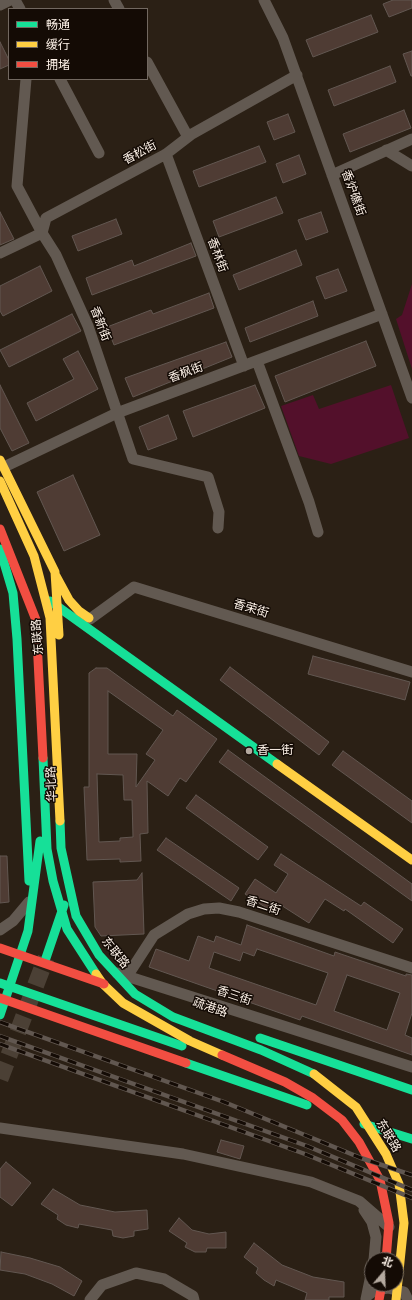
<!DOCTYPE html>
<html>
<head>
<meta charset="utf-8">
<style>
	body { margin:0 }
	#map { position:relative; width:412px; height:1300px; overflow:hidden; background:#2b2015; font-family:"Space Grotesk","Noto Sans SC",sans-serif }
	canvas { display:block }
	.legend { position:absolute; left:8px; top:8px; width:140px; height:72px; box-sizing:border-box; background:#140b05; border:1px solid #726860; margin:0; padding:5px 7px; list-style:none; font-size:12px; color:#fef3e9 }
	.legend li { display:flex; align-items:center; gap:8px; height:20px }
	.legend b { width:20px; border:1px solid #726860 }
	.north { position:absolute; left:364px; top:1252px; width:40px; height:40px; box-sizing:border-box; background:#140b05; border:1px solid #726860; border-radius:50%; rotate:19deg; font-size:11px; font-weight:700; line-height:16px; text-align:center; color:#fef3e9 }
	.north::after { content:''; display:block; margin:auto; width:14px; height:18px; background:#b4a99f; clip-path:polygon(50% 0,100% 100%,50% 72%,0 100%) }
</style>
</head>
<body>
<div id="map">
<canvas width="412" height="1300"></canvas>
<ul class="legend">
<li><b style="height:5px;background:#16e098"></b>畅通</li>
<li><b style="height:5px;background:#ffcf43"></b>缓行</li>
<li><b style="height:5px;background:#f24e42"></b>拥堵</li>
</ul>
<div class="north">北</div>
</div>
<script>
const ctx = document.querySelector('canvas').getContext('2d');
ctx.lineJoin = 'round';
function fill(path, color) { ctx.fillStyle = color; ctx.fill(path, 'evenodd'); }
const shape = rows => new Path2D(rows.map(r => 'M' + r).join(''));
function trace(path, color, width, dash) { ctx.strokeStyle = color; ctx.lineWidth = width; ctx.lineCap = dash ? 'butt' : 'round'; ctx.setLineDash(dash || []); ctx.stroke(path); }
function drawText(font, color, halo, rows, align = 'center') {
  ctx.font = font + ' "Space Grotesk","Noto Sans SC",sans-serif'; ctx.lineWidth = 3; ctx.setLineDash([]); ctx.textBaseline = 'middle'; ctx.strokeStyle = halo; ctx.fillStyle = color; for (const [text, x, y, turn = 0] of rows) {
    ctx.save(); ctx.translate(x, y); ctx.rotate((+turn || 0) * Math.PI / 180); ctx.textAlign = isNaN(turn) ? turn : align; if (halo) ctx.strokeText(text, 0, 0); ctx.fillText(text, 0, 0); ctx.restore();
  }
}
fill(shape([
	[412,284,412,369,396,319,402,315],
	[391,385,409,438,331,464,299,456,281,406,313,395,319,409]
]), '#53102b');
const building = shape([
	[393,0,412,0,412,8,389,17,383,4,393,0],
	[371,15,378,32,313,57,306,40,371,15],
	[0,42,9,60,9,65,0,69,0,42],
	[412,51,412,76,411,76,403,54,412,51],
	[390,66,396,82,334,106,328,90,390,66],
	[404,110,411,128,350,152,343,134,404,110],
	[288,114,295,132,274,140,267,122,288,114],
	[259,146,266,162,199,187,193,171,259,146],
	[299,155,306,174,283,183,276,164,299,155],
	[276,197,283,213,219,237,213,221,276,197],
	[0,212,14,239,0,245,0,212],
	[321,212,328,232,306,240,298,220,321,212],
	[116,219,122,234,78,251,72,236,116,219],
	[191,243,196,256,92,295,86,278,132,260,134,266,191,243],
	[296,250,302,265,239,290,233,275,296,250],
	[40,266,52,291,3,316,0,311,0,286,40,266],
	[338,269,347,291,325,299,316,277,338,269],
	[209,293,214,308,114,345,107,327,151,310,153,314,209,293],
	[313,301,318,316,250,342,245,328,313,301],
	[72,314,81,331,9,367,0,350,72,314],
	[366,341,376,366,285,402,275,376,366,341],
	[226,342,232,357,133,397,125,378,226,342],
	[78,351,98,389,36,421,27,403,74,379,63,359,78,351],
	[0,385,29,443,12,451,0,428,0,385],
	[255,385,265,408,193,437,183,411,255,385],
	[168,415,177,439,148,450,139,427,168,415],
	[73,475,100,535,64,551,37,492,73,475],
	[313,656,410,682,405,700,308,674,313,656],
	[230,667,329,742,319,755,220,680,230,667],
	[96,668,107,668,173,716,177,710,217,739,186,782,180,778,168,796,147,781,148,833,140,834,141,861,120,862,120,859,87,860,84,787,89,787,89,673,96,668],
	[108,691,163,730,146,754,155,760,136,787,137,754,108,754,108,691],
	[97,774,123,775,124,800,132,800,133,837,120,838,120,841,99,842,97,774],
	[228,750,412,884,412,901,219,762,228,750],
	[343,751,412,801,412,823,332,765,343,751],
	[196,795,268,847,258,860,186,808,196,795],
	[166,838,239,888,231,901,157,850,166,838],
	[281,854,361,906,364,902,403,929,393,943,345,909,344,911,325,899,309,923,273,900,268,909,245,894,255,879,276,893,288,874,274,865,281,854],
	[0,856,7,856,9,902,0,903,0,856],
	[142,873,144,934,101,936,95,927,93,882,137,880,142,873],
	[247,925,334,956,335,952,406,976,406,974,412,975,412,1013,405,1035,412,1038,412,1055,302,1016,300,1020,149,967,156,949,189,961,198,936,214,942,216,936,241,945,247,925],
	[257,949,328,973,316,1005,209,968,214,952,240,961,243,952,254,956,257,949],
	[347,975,400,993,387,1030,334,1011,347,975],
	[221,1140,244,1146,240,1159,217,1152,221,1140],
	[6,1162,31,1183,12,1206,0,1197,0,1169,6,1162],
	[53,1189,80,1205,115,1212,147,1210,148,1229,134,1231,134,1236,123,1238,113,1236,112,1230,79,1224,78,1228,66,1225,57,1219,58,1215,41,1204,53,1189],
	[179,1218,192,1230,209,1234,226,1232,226,1248,207,1248,206,1252,195,1252,185,1247,187,1243,169,1231,179,1218],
	[254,1243,282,1265,313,1277,344,1282,344,1297,329,1297,329,1300,305,1300,307,1293,276,1280,274,1286,264,1280,256,1273,258,1268,244,1257,254,1243],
	[1,1252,30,1258,60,1267,82,1281,74,1296,52,1284,25,1274,0,1270,1,1252]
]);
fill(building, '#4f3c34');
trace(building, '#625751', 1);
trace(shape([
	[0,1079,46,958]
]), '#4b4035', 17, [17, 8]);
trace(shape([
	[15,0,20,9],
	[114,0,119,9],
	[264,0,283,38,412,398],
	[0,5,10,0],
	[147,62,188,137],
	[26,79,17,186,42,233,56,255,88,326,133,459,208,477,219,512,218,528],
	[60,79,99,153],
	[386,150,412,166],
	[166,154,244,366],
	[332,175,412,139],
	[0,253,42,233,46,218,166,154,192,134,297,75],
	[257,361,309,502,318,532],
	[4,467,117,413,382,314],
	[90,619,134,587,412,672],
	[0,930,13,921,29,902],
	[117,973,412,1067],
	[128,975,154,935,188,914,204,909,219,908,239,912,412,968],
	[0,1128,183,1154,311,1182,359,1201,389,1227],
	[364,1210,372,1222,376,1237,374,1260],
	[367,1296,375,1290,388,1288,404,1292,408,1300],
	[366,1299,372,1270],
	[90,1300,102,1285,136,1273,164,1279,193,1296,194,1300]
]), '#625951', 11);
trace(shape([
	[0,549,13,593,17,639,29,881],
	[50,601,277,764],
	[43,758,47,849,53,881,67,929,96,974],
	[60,821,61,848,76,916,99,955,135,994,173,1017,261,1050,314,1074],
	[46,958,64,905],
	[0,983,182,1046],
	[0,1015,28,931,40,841],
	[260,1038,412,1090],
	[186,1063,307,1105],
	[364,1124,412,1139]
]), '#16e098', 9);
trace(shape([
	[0,460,55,572,59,635],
	[0,481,34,556,50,618,60,821],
	[56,576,69,600,79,611,89,618],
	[277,764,412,860],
	[96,974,103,984,123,1003,190,1041,222,1055],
	[314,1074,356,1107,386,1154,399,1184,404,1223,396,1300]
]), '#ffcf43', 9);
trace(shape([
	[0,529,36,620,43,758],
	[0,948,104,984],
	[0,998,186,1063],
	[222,1055,285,1082,313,1098,342,1120,359,1142,380,1180,389,1223,386,1260],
	[379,1300,382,1284]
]), '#f24e42', 9);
const rail = shape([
	[0,1022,224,1102,361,1158,412,1175],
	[0,1036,307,1146,412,1190],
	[0,1044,305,1154,412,1198]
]);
trace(rail, '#615750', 4.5);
trace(rail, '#140b05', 3, [9]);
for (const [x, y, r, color] of [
	[249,751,4,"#b4a99f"]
]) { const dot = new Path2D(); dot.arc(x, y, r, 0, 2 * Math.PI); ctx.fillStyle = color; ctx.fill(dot); trace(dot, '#140b05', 1.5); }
drawText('12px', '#fef3e9', '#140b05', [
	["香松街",140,153,-28],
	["香炉礁街",353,193,70],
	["香林街",217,255,70],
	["香新街",100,324,69],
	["香枫街",186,373,-20],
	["香荣街",251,609,17],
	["东联路",38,637,-95],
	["华北路",52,784,-92],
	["香二街",263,906,18],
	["东联路",115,953,51],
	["香三街",234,996,18],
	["疏港路",210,1008,19],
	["东联路",388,1136,59]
]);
drawText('12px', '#fef3e9', '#140b05', [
	["香一街",257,751]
], 'left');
</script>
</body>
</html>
